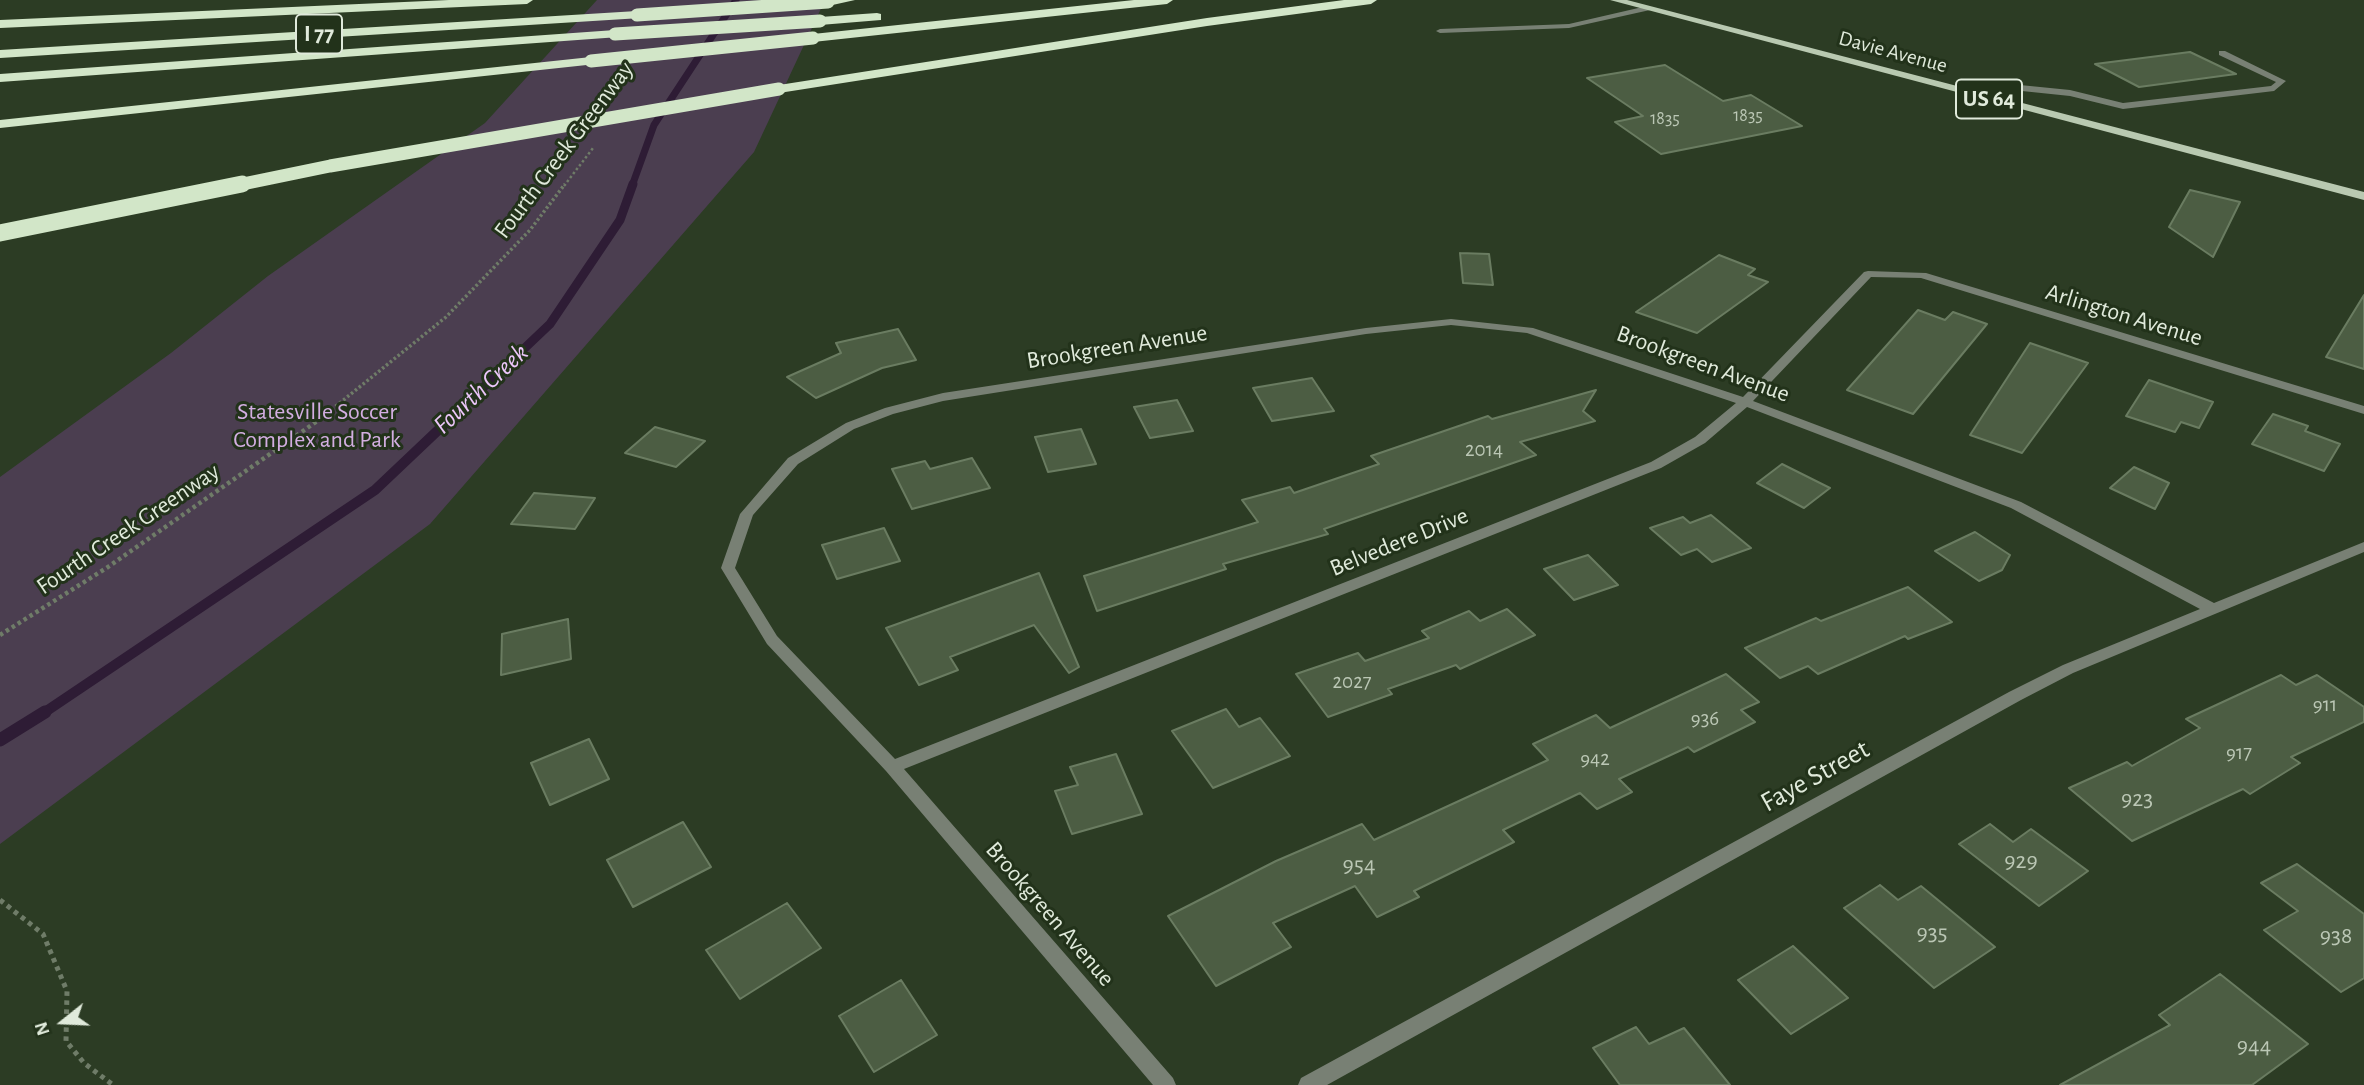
<!DOCTYPE html>
<html>
<head>
<meta charset="utf-8">
<style>
	body { margin:0 }
	#map { position:relative; width:2364px; height:1085px; overflow:hidden; background:#2c3c24; font-family:"Alegreya Sans",sans-serif }
	canvas { display:block }
	.north { position:absolute; left:28px; top:987px; width:70px; height:70px; -webkit-text-stroke:5px #22321a; paint-order:stroke; rotate:252deg; font-size:19px; font-weight:700; line-height:28px; text-align:center; color:#e0eadb }
	.north::after { content:''; display:block; margin:auto; width:24px; height:32px; background:#e0eadb; clip-path:polygon(50% 0,100% 100%,50% 72%,0 100%) }
</style>
</head>
<body>
<div id="map">
<canvas width="2364" height="1085"></canvas>
<div class="north">N</div>
</div>
<script>
const ctx = document.querySelector('canvas').getContext('2d');
ctx.lineJoin = 'round';
function fill(path, color) { ctx.fillStyle = color; ctx.fill(path, 'evenodd'); }
const shape = rows => new Path2D(rows.map(r => 'M' + r).join(''));
function trace(path, color, width, dash) { ctx.strokeStyle = color; ctx.lineWidth = width; ctx.lineCap = dash ? 'butt' : 'round'; ctx.setLineDash(dash || []); ctx.stroke(path); }
function drawText(font, color, halo, rows, align = 'center') {
  ctx.font = font + ' "Alegreya Sans",sans-serif'; ctx.lineWidth = 6; ctx.setLineDash([]); ctx.textBaseline = 'middle'; ctx.strokeStyle = halo; ctx.fillStyle = color; for (const [text, x, y, turn = 0] of rows) {
    ctx.save(); ctx.translate(x, y); ctx.rotate((+turn || 0) * Math.PI / 180); ctx.textAlign = isNaN(turn) ? turn : align; if (halo) ctx.strokeText(text, 0, 0); ctx.fillText(text, 0, 0); ctx.restore();
  }
}
fill(shape([
	[597,0,825,0,754,152,430,524,0,844,0,477,171,353,268,276,485,123]
]), '#4b3e50');
trace(shape([
	[632,186,654,125,736,0]
]), '#2e1c35', 7);
trace(shape([
	[450,419,550,324,620,220,633,184]
]), '#2e1c35', 9);
trace(shape([
	[42,714,375,490,452,417]
]), '#2e1c35', 10);
trace(shape([
	[0,740,45,712]
]), '#2e1c35', 13);
const building = shape([
	[2190,52,2236,74,2139,87,2095,64,2190,52],
	[1665,65,1723,101,1751,95,1802,126,1661,154,1615,122,1643,116,1587,78,1665,65],
	[2190,190,2240,202,2213,257,2169,227,2190,190],
	[1460,253,1489,254,1493,285,1463,283,1460,253],
	[1719,255,1755,269,1748,275,1768,282,1697,333,1636,312,1719,255],
	[2364,295,2364,369,2326,357,2364,295],
	[1918,310,1945,320,1953,312,1987,324,1913,414,1847,390,1918,310],
	[898,329,916,360,882,368,816,398,787,377,841,353,836,343,898,329],
	[2030,343,2088,363,2022,453,1970,435,2030,343],
	[1312,378,1334,411,1272,421,1253,388,1312,378],
	[2149,380,2213,402,2199,428,2181,422,2175,432,2126,416,2149,380],
	[1596,390,1583,411,1595,421,1520,442,1536,455,1324,529,1328,534,1223,564,1226,569,1097,611,1084,576,1258,522,1242,500,1290,487,1294,493,1379,464,1371,456,1488,416,1492,419,1596,390],
	[1177,400,1193,431,1150,438,1134,407,1177,400],
	[2273,414,2308,426,2305,431,2340,444,2324,471,2252,444,2273,414],
	[655,427,705,441,676,467,625,453,655,427],
	[1081,429,1096,464,1048,472,1035,437,1081,429],
	[972,458,990,488,912,509,892,469,925,461,930,469,972,458],
	[1782,464,1830,488,1804,508,1757,483,1782,464],
	[2134,467,2169,483,2155,509,2110,488,2134,467],
	[534,493,595,498,575,529,511,524,534,493],
	[1711,515,1751,548,1712,562,1697,549,1681,555,1650,528,1683,517,1690,523,1711,515],
	[884,528,900,561,837,579,822,545,884,528],
	[1975,532,2010,555,2002,570,1979,581,1935,551,1975,532],
	[1588,555,1618,585,1574,600,1544,569,1588,555],
	[1039,573,1079,667,1069,673,1034,625,950,657,958,670,919,685,886,628,1039,573],
	[1908,587,1952,622,1908,639,1905,636,1818,674,1808,666,1780,678,1745,648,1816,618,1821,621,1908,587],
	[1507,609,1535,635,1460,669,1456,665,1388,689,1392,694,1328,717,1296,674,1358,653,1365,661,1429,638,1422,631,1469,611,1480,621,1507,609],
	[568,619,571,659,501,675,502,634,568,619],
	[1726,674,1759,702,1741,710,1755,722,1694,752,1688,747,1619,779,1632,792,1597,809,1580,793,1503,830,1514,842,1414,891,1419,897,1377,917,1355,886,1273,923,1291,947,1216,986,1168,916,1276,861,1362,824,1374,840,1548,760,1533,744,1596,715,1610,728,1726,674],
	[2281,675,2296,685,2317,675,2364,707,2364,722,2291,757,2300,763,2250,794,2243,789,2132,841,2069,788,2127,762,2132,766,2200,728,2186,719,2281,675],
	[1226,709,1239,727,1260,718,1290,756,1213,788,1172,731,1226,709],
	[589,739,609,779,550,805,531,763,589,739],
	[1116,754,1142,814,1072,834,1055,791,1078,785,1070,767,1116,754],
	[683,822,711,867,633,907,607,860,683,822],
	[1990,824,2013,842,2031,829,2088,871,2039,906,1959,844,1990,824],
	[2297,864,2364,914,2364,978,2341,992,2264,930,2298,911,2261,883,2297,864],
	[1880,885,1898,900,1921,886,1995,947,1934,988,1844,908,1880,885],
	[787,903,821,948,740,999,706,950,787,903],
	[1793,946,1848,998,1791,1034,1738,980,1793,946],
	[2220,974,2308,1044,2252,1085,2060,1085,2170,1025,2159,1015,2220,974],
	[901,980,937,1035,874,1072,839,1016,901,980],
	[1636,1027,1649,1044,1684,1028,1730,1085,1620,1085,1593,1048,1636,1027]
]);
fill(building, '#4c5d43');
trace(building, '#6a7c61', 2);
trace(shape([
	[564,186,593,148]
]), '#6f7c68', 2.5, [2.5, 2.5]);
trace(shape([
	[320,419,446,317,530,230,565,184]
]), '#6f7c68', 3.5, [2.5, 2.5]);
trace(shape([
	[0,635,108,567,323,417]
]), '#6f7c68', 4.5, [3.5, 3.5]);
trace(shape([
	[0,900,43,934,67,991,66,1041,84,1063,113,1085]
]), '#6f7c68', 5, [4.5, 4.5]);
fill(shape([
	[2219,51,2225,51,2286,81,2274,91,2123,109,2070,96,2022,91,2009,105,2001,103,2020,85,2070,90,2123,103,2271,86,2276,82,2219,55,2219,51]
]), '#788074');
fill(shape([
	[1647,6,1650,6,1650,10,1569,28,1440,33,1436,31,1440,29,1569,24,1647,6],
	[1868,271,1926,273,2364,406,2364,414,1921,278,1871,277,1753,401,2021,502,2214,603,2364,542,2364,552,2073,673,2021,700,1327,1085,1298,1085,1301,1078,2009,692,2063,665,2200,609,2011,508,1747,407,1705,443,1661,468,904,769,1173,1078,1176,1085,1153,1085,886,771,767,644,721,568,740,514,788,458,846,423,885,408,943,393,1366,328,1451,319,1533,328,1743,397,1864,272,1868,271],
	[1451,325,1527,333,1736,403,1695,437,1651,462,895,759,777,636,735,568,753,515,798,464,854,429,893,414,943,401,1366,334,1451,325]
]), '#788074');
fill(shape([
	[1610,0,1627,0,2364,192,2364,200,1610,0]
]), '#b9c9b1');
fill(shape([
	[449,0,533,0,527,4,0,28,0,20,449,0],
	[823,0,855,0,828,6,824,5,823,0],
	[1134,0,1173,0,1167,4,813,42,807,38,813,34,1134,0],
	[1344,0,1377,0,1371,4,1207,26,779,93,772,89,779,85,1207,18,1344,0],
	[637,11,643,15,641,18,0,58,0,50,637,11],
	[877,13,881,14,881,20,820,25,814,21,820,17,877,13],
	[615,30,621,34,619,37,0,82,0,74,615,30],
	[591,57,596,58,596,64,0,128,0,120,591,57]
]), '#d2e6c8');
trace(shape([
	[637,15,828,2],
	[615,34,820,21],
	[591,61,813,38],
	[233,186,330,166,779,89]
]), '#d2e6c8', 13);
trace(shape([
	[0,233,242,184]
]), '#d2e6c8', 17);
drawText('18px', '#bbc7b5', null, [
	["1835",1748,116],
	["1835",1665,119]
]);
drawText('21px', '#e0eadb', '#22321a', [
	["Davie Avenue",1893,52,15]
]);
drawText('21px', '#bbc7b5', null, [
	["2014",1484,450],
	["2027",1352,682],
	["911",2325,705],
	["936",1705,719],
	["917",2239,753],
	["942",1595,759]
]);
for (const [x, y, w] of [
	[319,34,46],
	[1989,99,66]
]) { const box = new Path2D(); box.roundRect(x - w / 2, y - 19.5, w, 39, 5); ctx.fillStyle = '#22321a'; ctx.fill(box); trace(box, '#e0eadb', 2); }
drawText('bold 23px', '#e0eadb', null, [
	["I 77",319,34],
	["US 64",1989,99]
]);
drawText('24px', '#e0eadb', '#22321a', [
	["Fourth Creek Greenway",564,150,-53],
	["Arlington Avenue",2124,315,17],
	["Brookgreen Avenue",1117,347,-9],
	["Brookgreen Avenue",1703,364,20],
	["Fourth Creek Greenway",128,529,-34],
	["Belvedere Drive",1399,542,-22],
	["Brookgreen Avenue",1050,914,49]
]);
drawText('24px', '#d3aee1', '#22321a', [
	["Statesville Soccer",317,412],
	["Complex and Park",317,440]
]);
drawText('24px', '#bbc7b5', null, [
	["923",2137,799],
	["929",2021,861],
	["954",1359,865],
	["935",1932,933],
	["938",2336,936],
	["944",2254,1046]
]);
drawText('italic 26px', '#ecc6fa', '#22321a', [
	["Fourth Creek",481,389,-43]
]);
drawText('28px', '#e0eadb', '#22321a', [
	["Faye Street",1815,776,-29]
]);
</script>
</body>
</html>
